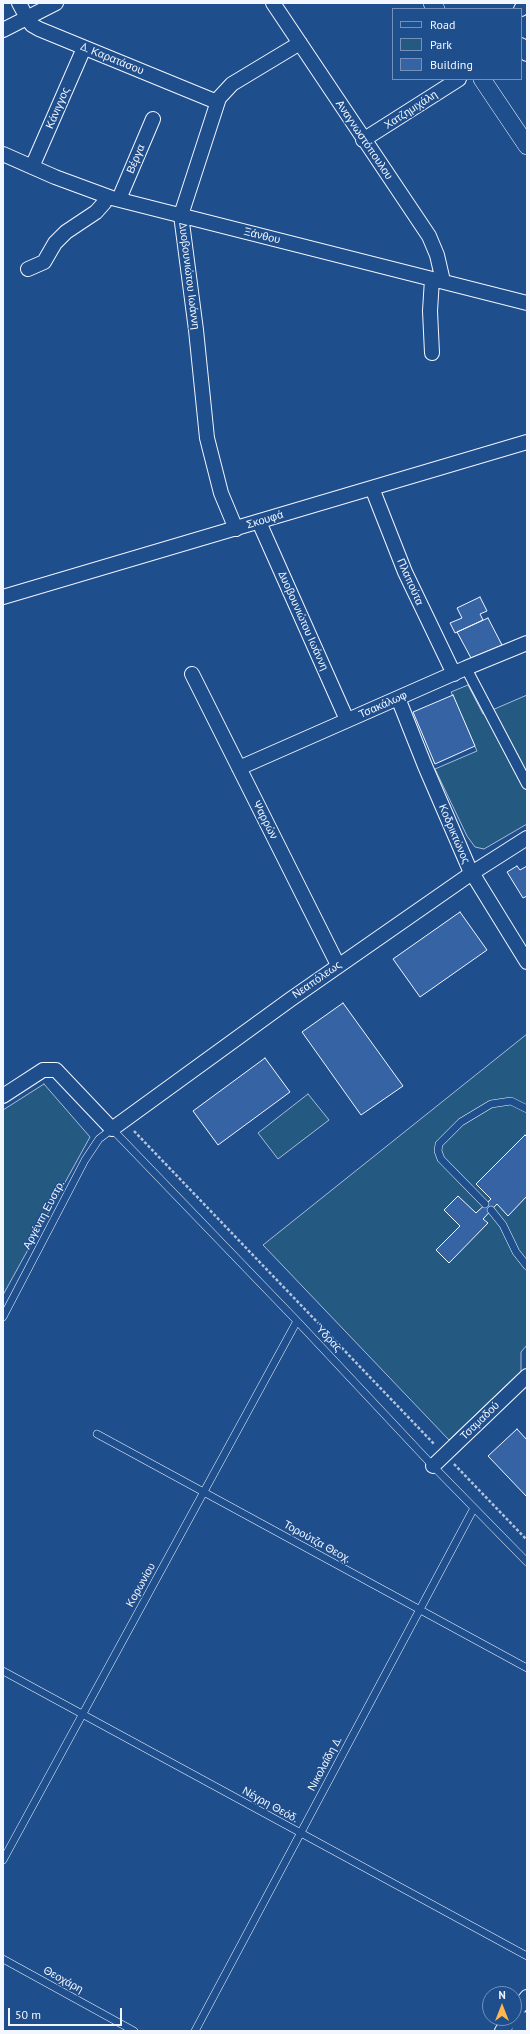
<!DOCTYPE html>
<html>
<head>
<meta charset="utf-8">
<style>
	body { margin:0 }
	#map { position:relative; width:530px; height:2034px; overflow:hidden; background:#1f4e8c; font-family:"PT Sans",sans-serif }
	canvas { display:block }
	.frame { position:absolute; inset:0; border:4px solid #f2f6ff; pointer-events:none }
	.legend { position:absolute; left:392px; top:8px; width:130px; height:72px; box-sizing:border-box; background:#1f4e8c; border:1px solid #7391ba; margin:0; padding:5px 7px; list-style:none; font-size:12px; color:#f2f6ff }
	.legend li { display:flex; align-items:center; gap:8px; height:20px }
	.legend b { width:20px; border:1px solid #7391ba }
	.north { position:absolute; left:482px; top:1986px; width:40px; height:40px; box-sizing:border-box; background:#1f4e8c; border:1px solid #7391ba; border-radius:50%; rotate:0deg; font-size:11px; font-weight:700; line-height:16px; text-align:center; color:#f2f6ff }
	.north::after { content:''; display:block; margin:auto; width:14px; height:18px; background:#ffb74d; clip-path:polygon(50% 0,100% 100%,50% 72%,0 100%) }
	.scale { position:absolute; left:8px; top:2008px; width:114px; height:18px; box-sizing:border-box; border:2px solid #f2f6ff; border-top:0; padding-left:5px; font-size:12px; line-height:14px; white-space:nowrap; color:#f2f6ff; -webkit-text-stroke:3px #1f4e8c; paint-order:stroke }
</style>
</head>
<body>
<div id="map">
<canvas width="530" height="2034"></canvas>
<div class="frame"></div>
<ul class="legend">
<li><b style="height:5px;background:#1f4e8c"></b>Road</li>
<li><b style="height:11px;background:#245a82"></b>Park</li>
<li><b style="height:11px;background:#3563a3"></b>Building</li>
</ul>
<div class="north">N</div>
<div class="scale">50 m</div>
</div>
<script>
const ctx = document.querySelector('canvas').getContext('2d');
ctx.lineJoin = 'round';
function fill(path, color) { ctx.fillStyle = color; ctx.fill(path, 'evenodd'); }
const shape = rows => new Path2D(rows.map(r => 'M' + r).join(''));
function trace(path, color, width, dash) { ctx.strokeStyle = color; ctx.lineWidth = width; ctx.lineCap = dash ? 'butt' : 'round'; ctx.setLineDash(dash || []); ctx.stroke(path); }
function drawText(font, color, halo, rows, align = 'center') {
  ctx.font = font + ' "PT Sans",sans-serif'; ctx.lineWidth = 3; ctx.setLineDash([]); ctx.textBaseline = 'middle'; ctx.strokeStyle = halo; ctx.fillStyle = color; for (const [text, x, y, turn = 0] of rows) {
    ctx.save(); ctx.translate(x, y); ctx.rotate((+turn || 0) * Math.PI / 180); ctx.textAlign = isNaN(turn) ? turn : align; if (halo) ctx.strokeText(text, 0, 0); ctx.fillText(text, 0, 0); ctx.restore();
  }
}
const green = shape([
	[468,685,483,714,527,695,527,824,484,849,475,847,467,836,435,769,477,751,451,692,468,685],
	[527,1034,527,1345,521,1352,521,1371,449,1440,263,1245,527,1034],
	[44,1084,90,1137,3,1295,3,1110,44,1084],
	[308,1094,329,1120,278,1159,258,1133,308,1094]
]);
fill(green, '#245a82');
trace(green, '#a8bbd7', 1);
const building = shape([
	[480,597,487,611,480,614,483,620,455,633,450,623,462,618,457,608,480,597],
	[488,618,502,645,471,658,457,632,488,618],
	[453,695,475,746,435,764,413,712,453,695],
	[517,866,520,870,527,866,527,896,523,898,507,872,517,866],
	[460,912,487,950,420,997,393,959,460,912],
	[343,1003,403,1086,361,1115,302,1032,343,1003],
	[265,1058,290,1092,218,1145,193,1111,265,1058],
	[525,1135,527,1137,527,1196,508,1216,497,1204,483,1219,488,1223,449,1263,436,1250,460,1226,444,1210,458,1196,476,1213,491,1199,476,1184,525,1135],
	[517,1429,527,1440,527,1497,488,1456,517,1429]
]);
fill(building, '#3563a3');
trace(building, '#f2f6ff', 1);
const service = shape([
	[485,1204,441,1159,438,1151,439,1144,461,1122,491,1104,511,1101,527,1109],
	[491,1210,503,1225,516,1252,527,1266],
	[3,1317,85,1160,99,1139,112,1129,297,1321,433,1466,527,1562],
	[97,1434,527,1668],
	[3,1671,527,1956],
	[3,1860,297,1321],
	[3,1959,134,2031],
	[195,2031,474,1508]
]);
const pedestrian = shape([
	[466,668,527,784]
]);
const minor = shape([
	[19,3,27,18,32,25,39,29,217,102],
	[273,3,429,236,437,255,443,281],
	[521,9,527,5],
	[3,30,56,3],
	[521,45,527,54],
	[363,140,459,79],
	[3,154,55,177,112,198,527,303],
	[32,167,84,48],
	[119,199,153,119],
	[28,269,44,262,55,243,66,232,96,212,104,203,106,196],
	[432,279,430,311,432,353],
	[372,488,405,572,454,674],
	[259,522,347,720],
	[236,529,221,493,207,438,196,330,181,215,219,98,232,84,300,43],
	[3,597,527,442],
	[192,674,338,965],
	[398,698,425,766,469,868,527,962],
	[239,768,466,668,527,643],
	[3,1096,43,1070,56,1070,112,1129,291,999,472,873,527,838],
	[433,1466,527,1376],
	[514,2014,527,1997],
	[502,2031,511,2018]
]);
const tertiary = shape([
	[432,3,436,9],
	[482,79,527,146]
]);
const primary = shape([
	[523,2031,527,2023]
]);
trace(service, '#f2f6ff', 8);
trace(pedestrian, '#f2f6ff', 12);
trace(minor, '#f2f6ff', 16);
trace(tertiary, '#f2f6ff', 18);
trace(primary, '#f2f6ff', 24);
trace(shape([
	[134,1131,435,1445],
	[454,1464,527,1540]
]), '#b3c4dc', 2.5, [3, 2]);
trace(service, '#1f4e8c', 7);
trace(pedestrian, '#1f4e8c', 10);
trace(minor, '#1f4e8c', 14);
trace(tertiary, '#1f4e8c', 17);
trace(primary, '#1f4e8c', 22);
drawText('11px', '#f2f6ff', '#1f4e8c', [
	["Δ. Καρατάσου",112,59,22],
	["Κάνιγγος",58,108,-67],
	["Χατζημιχάλη",411,110,-33],
	["Αναγνωστόπουλου",364,140,56],
	["Βέργα",136,159,-67],
	["Ξάνθου",262,236,14],
	["Δυοβουνιώτου Ιωάννη",189,276,83],
	["Σκουφά",265,520,-17],
	["Πλαπούτα",410,582,66],
	["Δυοβουνιώτου Ιωάννη",303,621,66],
	["Τσακάλωφ",383,705,-24],
	["Ψαρρών",265,820,63],
	["Κοδρικτώνος",454,834,67],
	["Νεαπόλεως",317,980,-35],
	["Αργέντη Ευστρ.",44,1215,-62],
	["Ύδρας",328,1338,47],
	["Τσαμαδού",480,1421,-44],
	["Τορούτζα Θεοχ.",317,1542,29],
	["Κορωνίου",141,1585,-61],
	["Νικολαΐδη Δ.",325,1764,-62],
	["Νέγρη Θεόδ.",270,1805,29],
	["Θεοχάρη",63,1980,29]
]);
</script>
</body>
</html>
